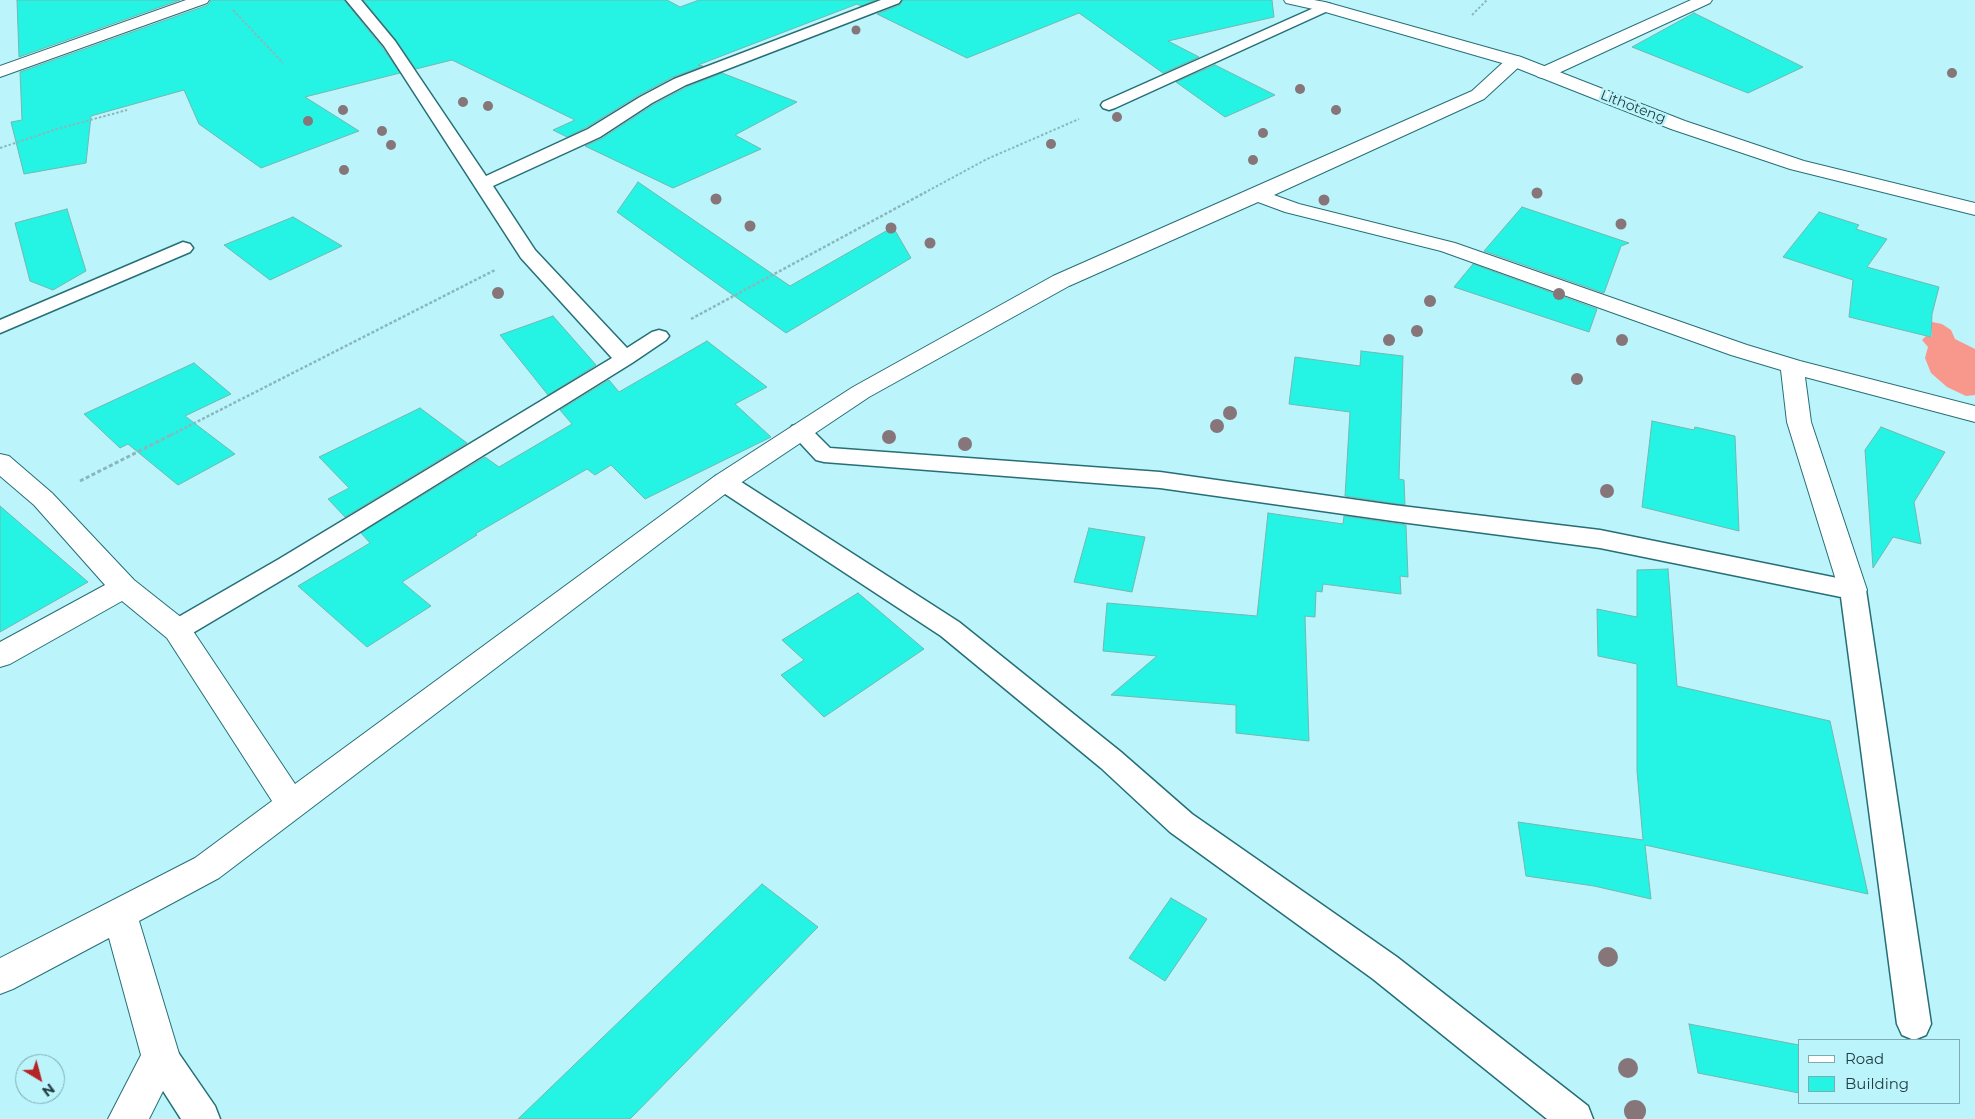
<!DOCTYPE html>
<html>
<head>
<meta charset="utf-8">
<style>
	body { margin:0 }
	#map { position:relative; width:1975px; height:1119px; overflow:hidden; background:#bcf4fb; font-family:Montserrat,sans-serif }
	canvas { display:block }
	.legend { position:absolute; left:1798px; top:1039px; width:162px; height:65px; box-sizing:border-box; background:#bcf4fb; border:1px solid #7eabb1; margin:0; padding:6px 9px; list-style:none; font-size:15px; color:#203e41 }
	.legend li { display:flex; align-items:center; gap:10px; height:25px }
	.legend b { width:25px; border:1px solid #7eabb1 }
	.north { position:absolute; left:15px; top:1054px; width:50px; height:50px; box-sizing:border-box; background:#bcf4fb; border:1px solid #7eabb1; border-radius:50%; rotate:143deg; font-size:14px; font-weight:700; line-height:20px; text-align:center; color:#203e41 }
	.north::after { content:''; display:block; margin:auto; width:18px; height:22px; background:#b52525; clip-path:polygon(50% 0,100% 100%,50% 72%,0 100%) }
</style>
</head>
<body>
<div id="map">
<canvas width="1975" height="1119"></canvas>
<ul class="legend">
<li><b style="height:6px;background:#fff"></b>Road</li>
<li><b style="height:14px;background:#25f3e3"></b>Building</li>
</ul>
<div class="north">N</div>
</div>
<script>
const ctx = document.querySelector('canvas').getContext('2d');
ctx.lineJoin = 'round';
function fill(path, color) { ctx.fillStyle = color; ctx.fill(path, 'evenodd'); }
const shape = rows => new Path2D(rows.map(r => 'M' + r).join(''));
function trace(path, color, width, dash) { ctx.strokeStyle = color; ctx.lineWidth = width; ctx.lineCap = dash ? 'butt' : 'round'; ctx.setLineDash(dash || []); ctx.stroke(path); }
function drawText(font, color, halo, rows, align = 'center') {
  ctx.font = font + ' Montserrat,sans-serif'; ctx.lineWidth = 5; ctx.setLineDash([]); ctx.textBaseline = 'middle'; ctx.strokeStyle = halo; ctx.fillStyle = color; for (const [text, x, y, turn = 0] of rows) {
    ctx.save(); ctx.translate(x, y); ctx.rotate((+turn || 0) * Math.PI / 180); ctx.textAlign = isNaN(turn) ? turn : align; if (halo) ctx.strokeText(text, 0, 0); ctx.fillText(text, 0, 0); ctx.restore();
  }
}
fill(shape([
	[1932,322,1942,324,1951,330,1955,339,1975,349,1975,395,1966,396,1947,387,1931,373,1925,358,1928,347,1922,340,1926,336,1932,337]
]), '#f8988d');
const building = shape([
	[17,0,180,0,19,57,17,0],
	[211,0,344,0,382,47,400,73,305,97,359,131,261,168,199,124,184,90,91,116,86,163,24,174,11,122,22,120,20,72,208,5,211,0],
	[363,0,667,0,680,7,699,0,876,0,861,6,857,4,698,65,703,66,673,77,639,95,587,127,567,137,553,130,575,120,452,60,416,69,396,40,363,0],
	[903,0,1272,0,1274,17,1168,41,1199,57,1163,73,1079,13,967,58,877,14,900,5,903,0],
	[1694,13,1803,67,1748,93,1632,47,1694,13],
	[1215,65,1275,95,1225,117,1176,82,1215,65],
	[722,73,797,102,735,135,761,149,673,188,585,146,601,139,653,105,687,87,722,73],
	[638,182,790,286,893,227,911,258,786,333,617,212,638,182],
	[1522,207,1629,243,1621,246,1604,293,1484,251,1522,207],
	[67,209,86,271,53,290,30,281,15,223,67,209],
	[1819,212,1859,225,1856,229,1887,239,1867,267,1939,287,1932,314,1931,337,1849,317,1853,280,1783,257,1819,212],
	[293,217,342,246,270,280,224,245,293,217],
	[1473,264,1597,309,1589,332,1454,287,1473,264],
	[553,316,596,365,548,395,500,335,553,316],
	[707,341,767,387,735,404,771,437,645,499,611,465,595,475,587,469,475,534,477,535,402,582,431,606,367,647,298,586,370,543,361,533,485,457,499,467,572,424,560,410,609,380,619,392,707,341],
	[1361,351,1403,356,1399,479,1404,480,1405,505,1345,496,1350,412,1289,404,1295,357,1360,366,1361,351],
	[194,363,231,394,185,416,235,454,178,485,128,444,120,448,84,414,194,363],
	[420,408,467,443,345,517,328,499,349,488,319,457,420,408],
	[1652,421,1694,430,1695,427,1735,436,1739,531,1642,507,1652,421],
	[1881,427,1945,452,1914,502,1921,544,1893,537,1873,568,1865,450,1881,427],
	[0,506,88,582,0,632,0,506],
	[1268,513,1343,524,1344,516,1406,525,1408,577,1400,576,1401,594,1323,584,1322,592,1316,591,1315,617,1305,616,1309,741,1236,733,1236,705,1111,695,1157,656,1103,651,1107,603,1257,616,1268,513],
	[1089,528,1145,537,1132,592,1074,582,1089,528],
	[1668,569,1677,686,1830,721,1868,894,1645,845,1651,899,1594,886,1526,876,1518,822,1643,840,1637,771,1637,664,1598,656,1597,609,1637,617,1637,570,1668,569],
	[858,593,924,649,824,717,781,675,804,660,782,640,858,593],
	[762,884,818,927,630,1119,518,1119,762,884],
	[1171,898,1207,919,1165,981,1129,958,1171,898],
	[1689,1024,1799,1045,1799,1093,1698,1073,1689,1024]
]);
fill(building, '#25f3e3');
trace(building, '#72b8b0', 1);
const service = shape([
	[346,0,361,0,395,41,486,176,588,129,640,97,674,79,881,0,901,0,899,3,686,85,652,103,600,137,493,186,535,250,627,348,652,332,659,330,666,332,669,336,666,340,632,363,297,571,186,637,177,640,168,637,164,630,168,623,279,559,612,358,521,258,384,46,346,0],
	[1325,3,1330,4,1332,7,1330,10,1115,108,1109,110,1103,108,1101,105,1103,102,1325,3],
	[183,242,190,244,193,248,190,252,0,333,0,320,183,242],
	[800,424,808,426,830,448,1160,472,1393,505,1600,530,1862,583,1866,590,1931,1024,1926,1035,1914,1040,1902,1035,1897,1024,1841,597,1600,548,1393,521,1160,488,824,462,816,460,789,431,792,426,800,424],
	[724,474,732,476,959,622,1121,752,1192,814,1397,957,1588,1106,1593,1119,1547,1119,1373,979,1170,832,1101,768,941,636,716,488,712,482,716,476,724,474],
	[161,1040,173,1045,215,1106,220,1119,181,1119,149,1069,144,1057,149,1045,161,1040]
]);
const minor = shape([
	[186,0,209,0,207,3,0,77,0,66,186,0],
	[1691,0,1712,0,1710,3,1550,77,1544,78,1538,77,1535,73,1538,69,1691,0],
	[1515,56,1521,57,1524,61,1521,65,1484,99,1274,195,1299,204,1455,243,1747,345,1800,361,1975,406,1975,422,1805,377,1811,422,1867,590,1863,597,1853,600,1843,597,1839,590,1787,422,1781,370,1731,355,1441,251,1285,212,1258,202,1069,286,869,397,733,488,219,878,139,921,180,1057,149,1119,108,1119,141,1055,109,938,13,989,0,994,0,958,195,858,272,801,167,638,122,601,10,664,0,667,0,642,105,585,34,505,0,476,0,454,9,456,52,493,134,580,187,622,295,784,715,476,853,387,1053,276,1472,91,1509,57,1515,56]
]);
const secondary = shape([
	[1284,0,1314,0,1325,2,1521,57,1685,121,1804,161,1975,203,1975,215,1790,169,1671,129,1509,65,1322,11,1286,3,1284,0]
]);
trace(service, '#256f77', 3);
trace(minor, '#256f77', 2);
trace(secondary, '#256f77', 2);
trace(shape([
	[233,10,283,63],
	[1472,15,1487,0],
	[0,148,57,129,127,110],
	[924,193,987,159,1079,119]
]), '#88b8bd', 2, [2.5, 2]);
trace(shape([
	[691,319,926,192],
	[171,435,495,270]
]), '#88b8bd', 2.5, [3, 2]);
trace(shape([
	[80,481,173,434]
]), '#88b8bd', 3, [4, 2.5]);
fill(service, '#fff');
fill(minor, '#fff');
fill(secondary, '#fff');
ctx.fillStyle = '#867679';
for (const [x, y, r] of [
	[856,30,4.5],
	[1952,73,5],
	[1300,89,5],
	[463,102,5],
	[488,106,5],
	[343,110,5],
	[1336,110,5],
	[1117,117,5],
	[308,121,5],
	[382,131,5],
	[1263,133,5],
	[1051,144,5],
	[391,145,5],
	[1253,160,5],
	[344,170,5],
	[1537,193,5.5],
	[716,199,5.5],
	[1324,200,5.5],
	[1621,224,5.5],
	[750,226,5.5],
	[891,228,5.5],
	[930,243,5.5],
	[498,293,6],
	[1559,294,6],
	[1430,301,6],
	[1417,331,6],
	[1389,340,6],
	[1622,340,6],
	[1577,379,6],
	[1230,413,7],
	[1217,426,7],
	[889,437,7],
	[965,444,7],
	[1607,491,7],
	[1608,957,10],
	[1628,1068,10],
	[1635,1111,11]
]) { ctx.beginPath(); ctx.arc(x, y, r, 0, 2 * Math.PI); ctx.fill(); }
drawText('14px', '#203e41', '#bcf4fb', [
	["Lithoteng",1633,107,21]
]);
</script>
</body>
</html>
